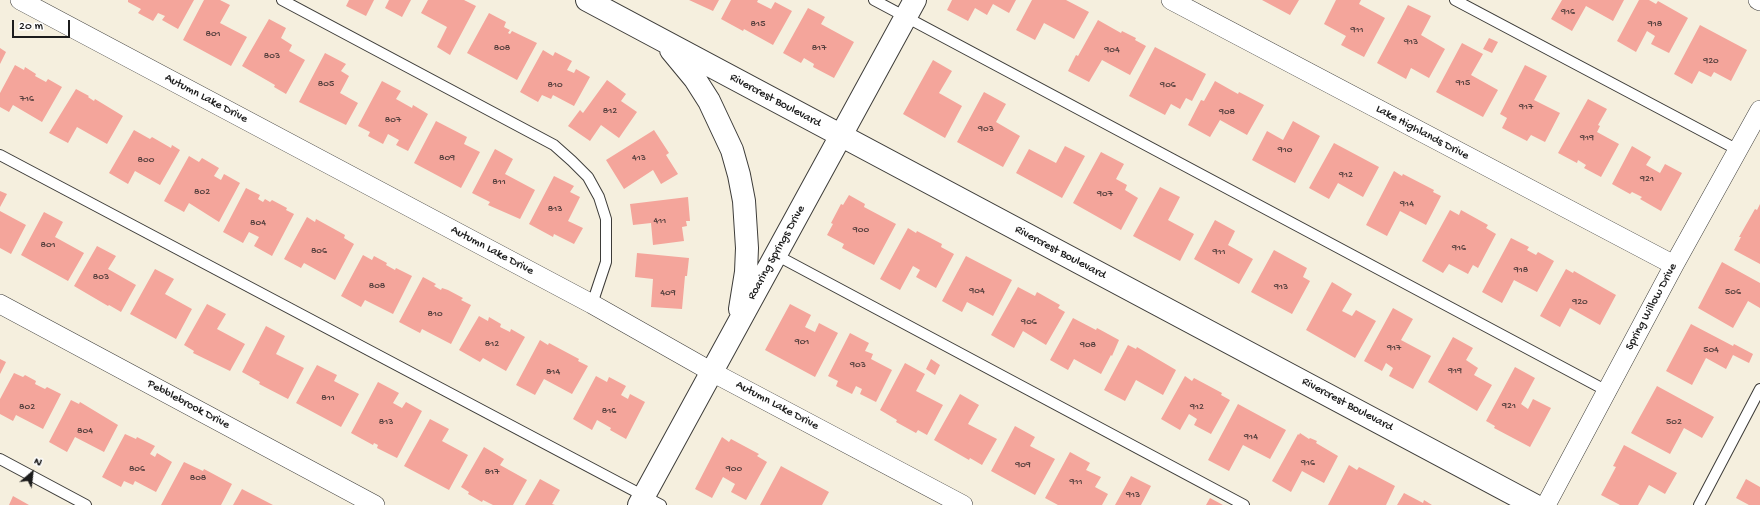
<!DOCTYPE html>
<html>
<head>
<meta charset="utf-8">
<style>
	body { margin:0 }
	#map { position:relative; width:1760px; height:505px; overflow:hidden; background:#f5efde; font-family:"Gochi Hand",sans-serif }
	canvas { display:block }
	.north { position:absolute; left:12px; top:453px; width:40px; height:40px; -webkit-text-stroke:3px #fff; paint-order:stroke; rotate:28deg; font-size:11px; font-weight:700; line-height:16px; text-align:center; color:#1c1c1c }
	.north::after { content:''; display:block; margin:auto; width:14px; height:18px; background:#1c1c1c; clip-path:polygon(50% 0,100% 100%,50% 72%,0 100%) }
	.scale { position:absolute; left:12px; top:20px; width:58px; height:18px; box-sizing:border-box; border:2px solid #1c1c1c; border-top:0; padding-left:5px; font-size:12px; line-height:14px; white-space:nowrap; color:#1c1c1c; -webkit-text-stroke:3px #fff; paint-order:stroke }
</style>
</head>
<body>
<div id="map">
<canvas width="1760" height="505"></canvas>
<div class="north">N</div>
<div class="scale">20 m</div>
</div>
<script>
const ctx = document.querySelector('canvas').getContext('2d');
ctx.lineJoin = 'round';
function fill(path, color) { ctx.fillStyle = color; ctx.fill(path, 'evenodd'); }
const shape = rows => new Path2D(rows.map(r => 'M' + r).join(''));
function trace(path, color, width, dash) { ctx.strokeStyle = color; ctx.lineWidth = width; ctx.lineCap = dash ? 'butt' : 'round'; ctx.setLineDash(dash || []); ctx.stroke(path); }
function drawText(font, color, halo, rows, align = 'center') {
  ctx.font = font + ' "Gochi Hand",sans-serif'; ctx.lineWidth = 3; ctx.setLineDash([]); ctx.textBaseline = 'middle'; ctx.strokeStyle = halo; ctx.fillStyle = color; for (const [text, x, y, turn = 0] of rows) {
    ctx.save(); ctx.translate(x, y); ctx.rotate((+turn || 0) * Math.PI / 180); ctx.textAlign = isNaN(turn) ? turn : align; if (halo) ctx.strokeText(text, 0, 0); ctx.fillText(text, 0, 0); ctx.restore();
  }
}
fill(shape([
	[128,0,194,0,178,29,162,20,165,16,158,13,153,21,138,13,141,9,128,2],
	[204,0,220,0,230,5,220,23,247,37,231,66,183,40],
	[349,0,374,0,366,16,346,6],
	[389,0,411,0,402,17,385,8],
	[428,0,464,0,476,6,450,55,437,47,447,27,421,13],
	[689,0,719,0,713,11],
	[731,0,758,0,757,2,771,9,775,2,792,11,773,45,744,29,743,31,721,19],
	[952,0,1016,0,1009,13,993,4,987,15,975,8,968,21,947,10],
	[1032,0,1066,0,1089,12,1074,39,1044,23,1035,40,1016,30],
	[1262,0,1299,0,1290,15],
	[1336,0,1361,0,1359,4,1385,18,1364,57,1341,45,1346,36,1324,24],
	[1562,0,1624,0,1613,21,1586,6,1572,31,1551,19],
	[1639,0,1649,0,1656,4,1658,1,1688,18,1669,53,1651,44,1655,36,1647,31,1636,52,1617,41],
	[1408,5,1431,16,1421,35,1445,49,1429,78,1411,68,1406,79,1377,63],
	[808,8,825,17,821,24,854,42,834,78,813,67,814,64,804,58,801,63,783,53],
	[489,13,506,22,504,27,510,30,508,33,510,34,512,31,537,43,517,80,467,53],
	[269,19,286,28,281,38,292,45,289,51,305,60,286,94,274,87,275,85,242,66],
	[1098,20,1121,33,1122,31,1136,38,1135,40,1146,46,1130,75,1102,60,1089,82,1068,71,1076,55,1078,56],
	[1700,25,1747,50,1731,81,1714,72,1711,77,1699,71,1692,84,1674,74],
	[1489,38,1498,42,1492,53,1483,49],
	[1462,43,1483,54,1471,75,1498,90,1483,117,1436,92],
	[1155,47,1206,74,1192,101,1186,98,1180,109,1171,104,1165,115,1129,96],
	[0,48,6,52,0,64],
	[543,50,553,56,555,52,572,61,567,70,574,73,576,69,590,77,574,106,553,95,551,99,542,95,538,102,520,92],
	[325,53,346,64,341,71,349,76,340,93,358,103,346,125,299,102],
	[933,60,952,71,939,93,962,106,945,138,903,114],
	[15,65,24,70,25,67,36,74,35,76,46,82,48,79,62,87,42,122,13,105,9,112,0,107,0,93],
	[1525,65,1547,76,1534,100,1560,113,1545,142,1531,135,1527,141,1502,128,1507,118,1500,114],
	[607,80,626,94,621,101,637,112,619,138,601,125,590,141,568,126,580,110,583,113],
	[382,81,401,91,396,99,412,108,413,105,428,114,408,151,396,145,399,140,388,134,383,144,368,136,370,132,358,126],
	[1215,81,1238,94,1239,92,1264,105,1247,135,1220,120,1210,137,1188,125,1201,100,1204,101],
	[76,89,89,96,88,97,94,101,95,99,123,116,107,144,77,127,68,143,49,133],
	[984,92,1006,104,996,122,1020,136,1003,167,957,142],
	[1588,99,1607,109,1598,125,1600,126,1597,132,1619,144,1601,177,1584,168,1586,165,1578,160,1577,163,1558,153],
	[436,121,467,137,464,144,480,152,461,188,414,163],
	[1293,121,1320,136,1295,183,1252,160,1267,131,1283,140],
	[134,130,150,139,152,137,171,148,172,145,180,150,160,185,135,171,128,184,109,173],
	[654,130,669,153,666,155,678,174,661,184,653,170,624,189,606,160],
	[1334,143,1379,167,1363,197,1338,183,1329,199,1309,188],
	[1065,146,1085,156,1062,198,1016,173,1029,149,1056,163],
	[1632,146,1651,157,1646,165,1660,173,1665,164,1682,173,1661,211,1640,199,1642,197,1632,192,1630,194,1612,184],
	[495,149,513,159,505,174,535,190,520,219,488,205,490,202,472,193],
	[1101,152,1124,164,1116,179,1127,185,1125,190,1138,198,1121,230,1073,203],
	[189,156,199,162,202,158,219,168,214,176,221,180,224,174,240,183,219,222,189,203,184,212,164,201],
	[1394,171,1402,176,1403,174,1434,190,1433,192,1441,196,1426,225,1400,211,1387,236,1366,225],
	[554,176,574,186,570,192,580,197,568,221,583,228,574,244,554,234,553,237,529,224],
	[1160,187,1180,197,1168,220,1194,234,1180,261,1133,236],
	[246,188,260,195,258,199,263,202,265,199,270,202,272,200,287,208,286,210,294,214,272,256,254,246,259,237,249,232,243,243,223,232],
	[0,191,7,194,0,207],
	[849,195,865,204,864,207,896,224,874,265,842,248,844,244,827,235,833,224,831,223,841,204,843,205],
	[688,197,690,221,686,221,687,226,682,227,684,241,653,245,651,223,633,225,630,204],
	[1760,204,1760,264,1734,250,1741,237,1739,237,1755,209,1757,210],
	[1450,210,1459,215,1461,210,1488,225,1486,228,1496,234,1478,268,1473,265,1468,274,1449,264,1443,273,1422,261],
	[0,211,26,225,11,254,0,248],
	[44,212,63,222,55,237,84,253,68,281,21,255],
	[307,217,315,222,316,219,345,235,344,238,354,244,335,280,304,263,301,268,284,259],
	[1215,220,1235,231,1228,245,1253,259,1239,284,1194,259],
	[908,228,916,233,917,231,942,244,941,247,954,254,936,288,916,277,920,270,913,266,900,290,880,279],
	[1511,238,1529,247,1527,250,1536,255,1538,252,1554,261,1537,292,1514,280,1502,303,1482,292],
	[97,246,116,256,108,269,136,285,121,312,109,305,108,306,74,286],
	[1274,250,1307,268,1303,277,1310,281,1292,314,1251,292],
	[637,253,689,258,687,276,685,276,682,309,651,307,653,279,635,277],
	[363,255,372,260,374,256,387,263,386,265,395,270,396,268,412,276,393,314,365,300,361,307,341,296],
	[966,256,1012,280,993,316,967,302,962,312,942,301],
	[1722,262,1760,283,1760,308,1748,301,1733,328,1698,308],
	[155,269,174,279,165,294,192,309,176,339,130,314],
	[1566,269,1573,273,1574,271,1616,295,1600,325,1570,308,1560,327,1540,316],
	[423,277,436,284,434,286,441,290,442,288,448,290,463,298,461,300,471,305,451,344,422,329,420,333,399,322],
	[1332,282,1352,294,1342,311,1352,316,1356,310,1376,321,1355,358,1306,330],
	[1018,287,1035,296,1037,292,1060,305,1058,308,1065,312,1046,345,1023,331,1014,348,991,335],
	[207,304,226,314,217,329,245,344,230,371,193,353,194,351,184,345],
	[790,304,811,315,805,327,815,332,819,323,838,333,815,377,765,350],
	[1393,308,1413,319,1401,340,1431,356,1413,389,1389,376,1393,368,1386,363,1382,371,1364,361],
	[479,316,488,321,489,317,501,324,500,327,510,332,511,329,525,337,506,371,483,358,480,362,459,350],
	[1073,318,1096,330,1097,328,1119,340,1112,356,1111,355,1101,374,1074,359,1068,370,1050,360],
	[1691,324,1733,346,1734,344,1753,354,1749,363,1733,355,1726,369,1706,358,1692,385,1666,371],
	[266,326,285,336,276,354,304,368,288,399,259,384,260,382,242,372],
	[850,333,869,343,865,351,873,354,871,359,892,370,876,402,860,394,862,389,856,386,852,394,836,386,838,381,828,376],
	[1453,337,1473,348,1466,360,1478,368,1474,375,1492,385,1477,411,1428,382],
	[540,340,548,345,549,343,579,359,578,361,588,366,572,394,544,379,535,395,516,385],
	[1128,345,1136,349,1137,347,1176,370,1163,395,1136,380,1125,401,1104,390],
	[0,359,6,362,0,374],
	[931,359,940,365,935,375,926,369],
	[905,363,925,374,916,391,943,405,927,435,918,430,916,433,896,422,897,420,880,410],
	[317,365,337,375,334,381,359,394,341,427,296,403],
	[1515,367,1535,378,1521,404,1528,409,1533,399,1551,408,1530,447,1494,428,1495,426,1486,421],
	[14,373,23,377,25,375,36,381,35,384,45,389,47,387,61,394,43,429,16,415,13,421,0,414,0,399],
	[596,376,607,382,609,377,626,386,621,395,628,399,630,394,645,402,626,439,610,430,611,428,597,420,592,430,573,419],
	[1185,376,1192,381,1194,378,1222,393,1221,395,1230,400,1211,434,1194,425,1197,419,1189,414,1180,430,1161,419],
	[378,382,399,393,393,403,402,408,406,402,422,411,397,458,377,448,378,445,374,443,373,445,351,433],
	[1657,386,1714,417,1702,438,1684,428,1670,454,1631,433],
	[960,394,979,405,968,424,997,439,982,465,970,458,969,460,934,440],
	[71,400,79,404,80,402,118,425,104,452,75,437,67,452,49,442],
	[1238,404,1286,430,1270,459,1243,445,1229,471,1208,460],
	[430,419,449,429,442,441,468,455,449,490,404,466],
	[1015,426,1035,437,1030,446,1055,459,1035,495,991,471],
	[1300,433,1309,439,1310,438,1317,441,1316,443,1338,456,1324,483,1302,471,1291,492,1272,481,1298,434,1299,435],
	[125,434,136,439,137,437,155,446,150,454,155,457,157,453,172,462,156,492,135,481,133,485,124,481,121,487,102,477],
	[722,437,729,442,731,439,759,454,757,456,767,462,746,500,731,492,735,484,723,477,712,498,695,489],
	[1624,445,1677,473,1665,494,1649,485,1638,505,1620,505,1601,495,1616,467,1613,466],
	[484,447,504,459,500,465,527,480,513,505,493,505,483,500,482,502,468,494,469,492,461,487],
	[1070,452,1090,463,1086,470,1101,477,1095,487,1108,494,1102,505,1058,505,1045,498],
	[184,462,203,471,204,469,232,484,221,505,161,505],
	[1349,465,1357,470,1359,467,1395,486,1386,505,1328,505],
	[781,466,829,492,822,505,760,505],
	[1131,476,1151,486,1141,505,1115,505],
	[540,479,560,490,552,504,555,505,525,505],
	[1746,479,1760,487,1760,505,1749,505,1736,498],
	[242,489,273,505,233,505],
	[1404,493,1423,503,1424,500,1432,505,1397,505],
	[13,496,29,505,9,505],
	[1210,498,1223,505,1206,505]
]), '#f4a59b');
const service = shape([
	[282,0,554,145,572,161,588,177,599,197,606,219,606,262,592,304],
	[874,0,1607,391],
	[1455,0,1738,150],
	[0,155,661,505],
	[776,255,1244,505],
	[0,459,86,505],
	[1699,505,1760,389]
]);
const minor = shape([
	[20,0,592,304,712,372,963,505],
	[1171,0,1674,265],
	[1758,0,1760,1],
	[0,304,375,505],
	[1546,505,1674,265,1760,110]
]);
const tertiary = shape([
	[587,0,1534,505],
	[671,50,695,79,709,101,732,150,739,175,744,201,747,248,746,272,740,309],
	[639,505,915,0]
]);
trace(service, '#3d3c39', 12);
trace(minor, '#3d3c39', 20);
trace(tertiary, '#3d3c39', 24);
trace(service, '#fff', 10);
trace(minor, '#fff', 19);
trace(tertiary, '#fff', 22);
drawText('10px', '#523e3c', null, [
	["916",1568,12],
	["815",758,24],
	["918",1655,24],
	["911",1357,30],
	["801",213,34],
	["913",1411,42],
	["808",502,48],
	["817",819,48],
	["904",1112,50],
	["803",272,56],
	["920",1711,61],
	["915",1463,83],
	["805",326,84],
	["810",555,85],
	["906",1168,85],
	["716",27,99],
	["917",1526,107],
	["812",610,111],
	["908",1227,112],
	["807",393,120],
	["903",986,129],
	["919",1587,138],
	["910",1285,150],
	["809",447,158],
	["413",639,158],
	["800",146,160],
	["912",1346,175],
	["921",1647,179],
	["811",499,182],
	["802",202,192],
	["907",1105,194],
	["914",1407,204],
	["813",555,209],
	["411",660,221],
	["804",258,223],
	["900",861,230],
	["801",48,245],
	["916",1459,248],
	["806",319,251],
	["911",1219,252],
	["918",1521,270],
	["803",101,277],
	["808",377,286],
	["913",1281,287],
	["904",977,291],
	["506",1733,292],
	["409",668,293],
	["920",1580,302],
	["810",435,314],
	["906",1029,322],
	["901",802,342],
	["812",492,344],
	["908",1088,345],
	["917",1394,348],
	["504",1711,350],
	["903",858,365],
	["919",1455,371],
	["814",553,372],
	["811",328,398],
	["921",1509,406],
	["802",27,407],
	["912",1197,407],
	["816",609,411],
	["813",386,422],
	["502",1674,422],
	["804",85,431],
	["914",1251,437],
	["916",1308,463],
	["909",1023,465],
	["806",137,469],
	["900",734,469],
	["817",492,472],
	["808",198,478],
	["911",1076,482],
	["913",1133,495]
]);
drawText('12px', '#1c1c1c', '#fff', [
	["Autumn Lake Drive",206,99,28],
	["Rivercrest Boulevard",775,101,28],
	["Lake Highlands Drive",1422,133,28],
	["Autumn Lake Drive",492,251,28],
	["Roaring Springs Drive",777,253,-61],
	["Rivercrest Boulevard",1060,253,28],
	["Spring Willow Drive",1652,307,-62],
	["Pebblebrook Drive",188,405,28],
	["Rivercrest Boulevard",1347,405,28],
	["Autumn Lake Drive",777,406,28]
]);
</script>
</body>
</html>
